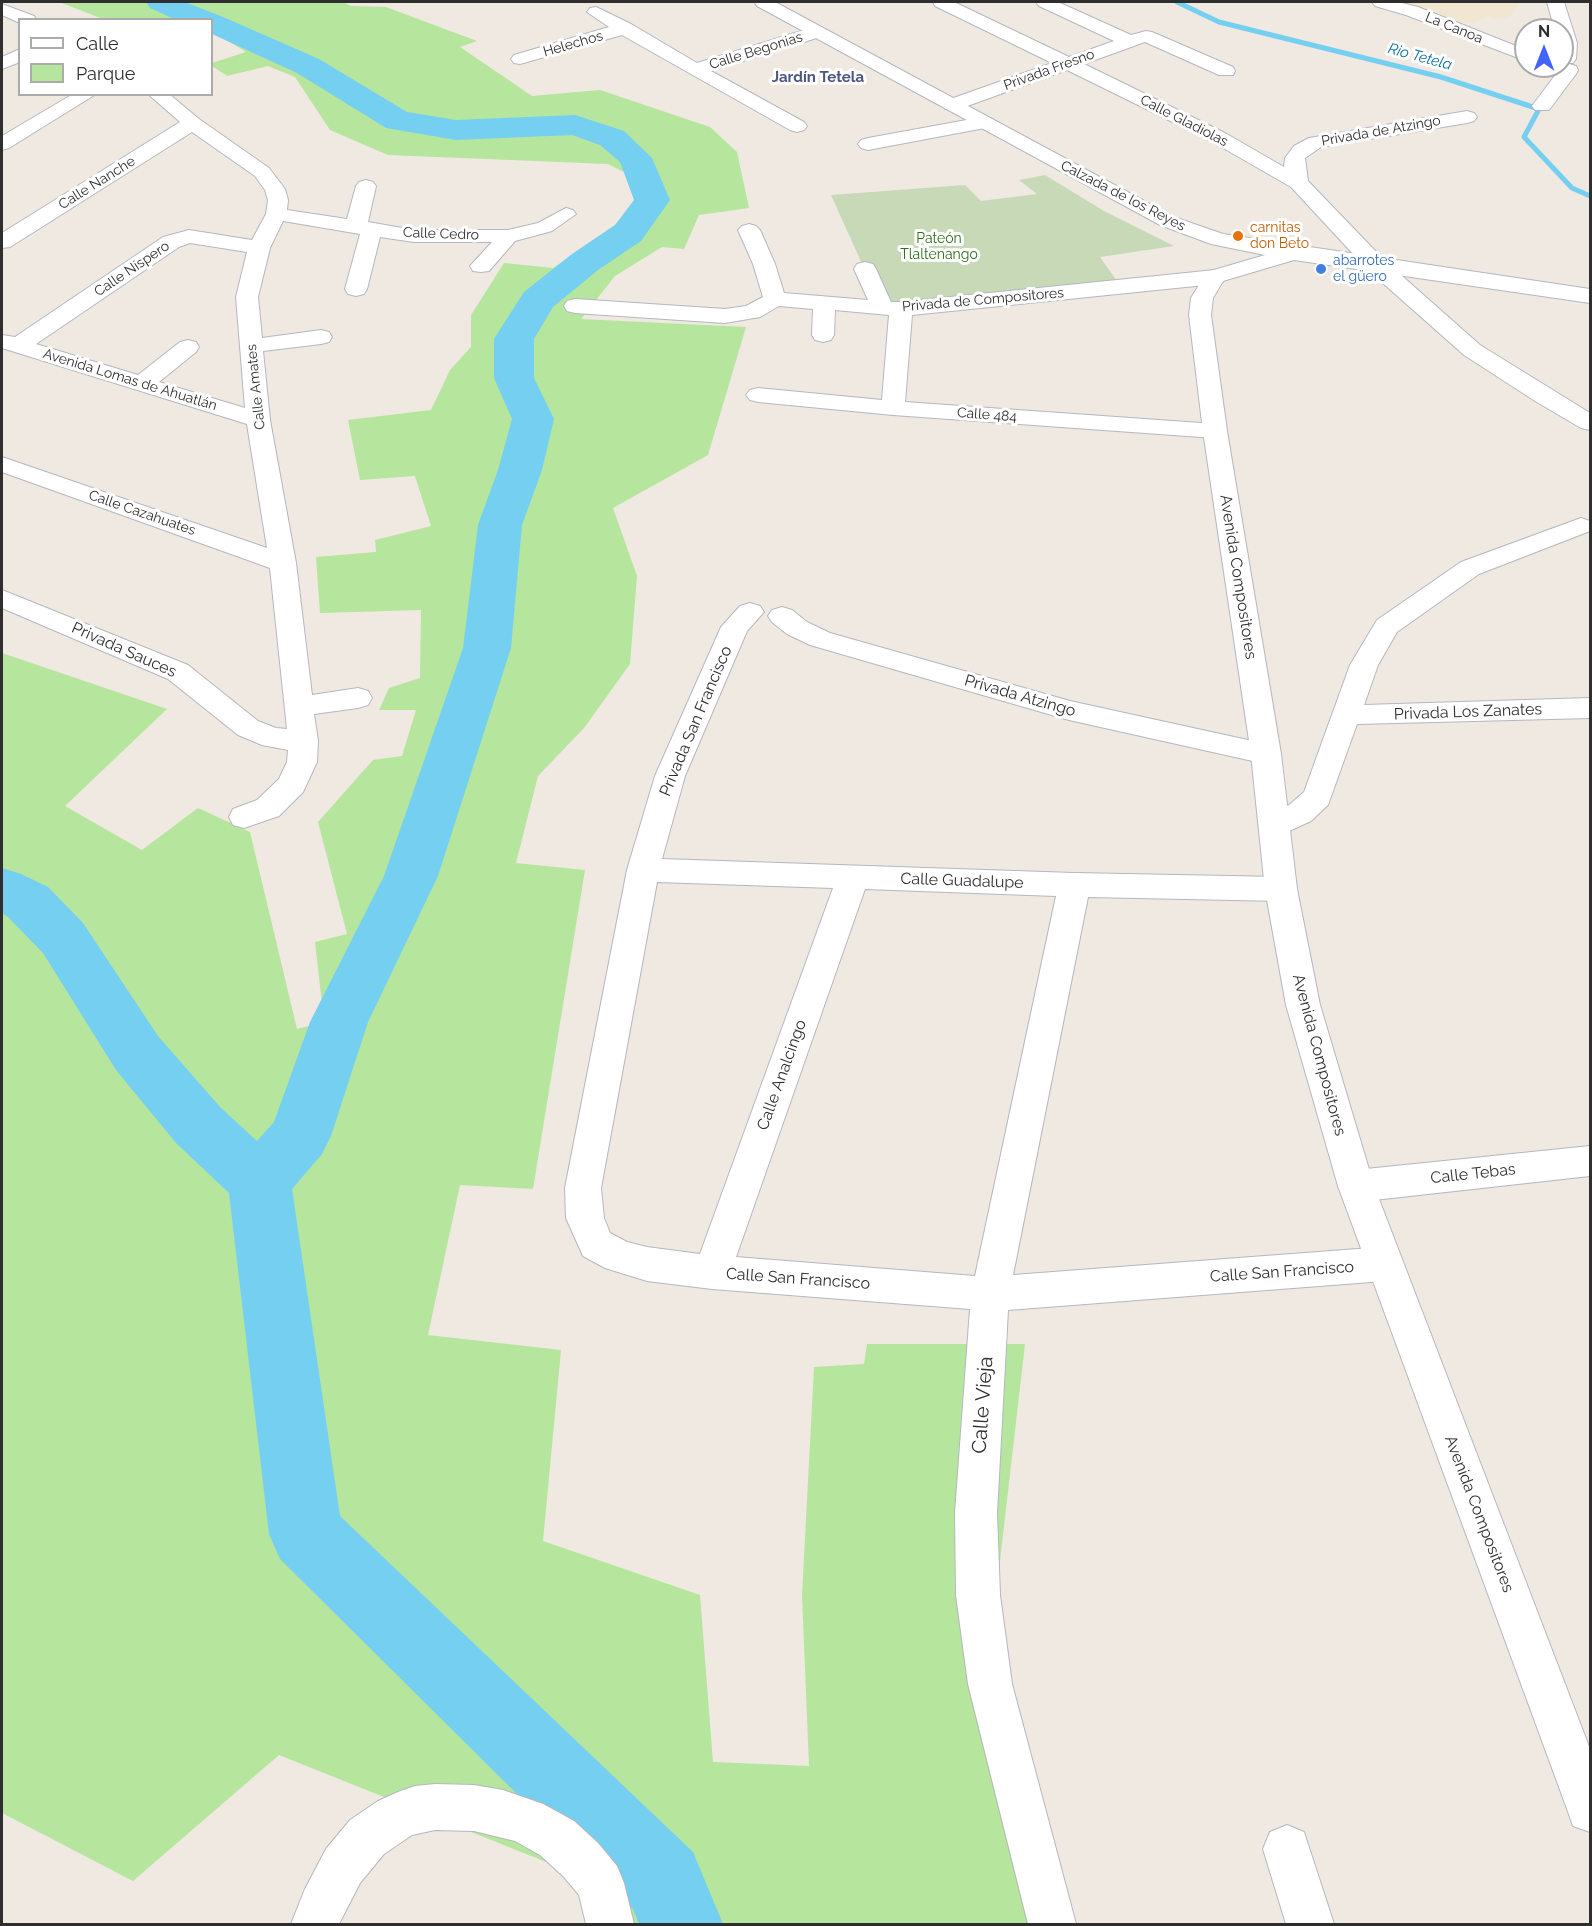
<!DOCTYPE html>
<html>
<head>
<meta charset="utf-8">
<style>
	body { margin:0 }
	#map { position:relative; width:1592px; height:1926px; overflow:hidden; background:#efe9e1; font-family:Raleway,sans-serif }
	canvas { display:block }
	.frame { position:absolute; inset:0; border:3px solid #2e2e2e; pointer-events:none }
	.legend { position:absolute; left:18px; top:18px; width:195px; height:78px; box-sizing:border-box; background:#fff; border:2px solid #ababab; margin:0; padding:8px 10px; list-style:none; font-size:18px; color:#2e2e2e }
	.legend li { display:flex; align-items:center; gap:12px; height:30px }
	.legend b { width:30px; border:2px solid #ababab }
	.north { position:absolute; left:1514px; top:18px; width:60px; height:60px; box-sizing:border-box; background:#fff; border:2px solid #ababab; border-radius:50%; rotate:0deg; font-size:16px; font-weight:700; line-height:24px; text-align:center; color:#2e2e2e }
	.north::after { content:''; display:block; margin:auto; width:21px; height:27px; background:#4264fb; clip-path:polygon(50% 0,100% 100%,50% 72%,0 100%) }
</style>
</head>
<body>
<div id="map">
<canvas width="1592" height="1926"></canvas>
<div class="frame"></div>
<ul class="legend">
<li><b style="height:8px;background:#fff"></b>Calle</li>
<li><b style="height:16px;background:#b6e59e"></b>Parque</li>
</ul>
<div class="north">N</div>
</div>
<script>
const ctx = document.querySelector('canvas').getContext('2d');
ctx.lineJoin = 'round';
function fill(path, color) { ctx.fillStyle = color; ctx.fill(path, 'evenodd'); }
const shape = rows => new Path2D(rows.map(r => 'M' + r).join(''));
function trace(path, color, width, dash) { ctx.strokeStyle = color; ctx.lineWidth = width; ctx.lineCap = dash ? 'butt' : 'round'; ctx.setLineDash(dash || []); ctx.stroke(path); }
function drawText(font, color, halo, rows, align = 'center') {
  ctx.font = font + ' Raleway,sans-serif'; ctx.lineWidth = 6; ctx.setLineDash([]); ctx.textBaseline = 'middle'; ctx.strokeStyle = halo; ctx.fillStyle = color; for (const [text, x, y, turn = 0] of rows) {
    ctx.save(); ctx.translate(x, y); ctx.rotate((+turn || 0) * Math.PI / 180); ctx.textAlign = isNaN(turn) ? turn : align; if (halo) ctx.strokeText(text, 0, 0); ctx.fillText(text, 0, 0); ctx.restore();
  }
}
fill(shape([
	[1401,2,1520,2,1511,16,1497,20,1490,16,1472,23,1456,22,1433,11]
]), '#f0e6d1');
fill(shape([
	[59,2,342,2,351,6,386,7,477,41,460,47,532,96,600,90,710,127,737,152,749,208,699,215,684,249,662,247,615,276,581,319,746,327,708,455,613,508,637,576,630,664,584,728,538,776,516,863,585,870,533,1189,460,1185,428,1335,561,1350,543,1541,700,1595,713,1762,809,1766,802,1595,814,1367,864,1364,867,1344,1025,1344,994,1613,1069,1924,629,1924,621,1892,279,1755,133,1881,2,1813,2,653,167,709,65,806,142,850,198,808,250,832,297,1029,324,1022,315,942,347,934,318,822,373,760,402,756,416,710,379,710,389,688,420,678,421,610,320,613,316,557,376,552,375,540,431,526,415,476,360,480,348,420,431,410,450,370,471,347,471,315,504,263,553,268,630,218,637,201,630,175,608,164,388,155,330,130,295,77,268,66,227,76,212,66,212,63,246,52,212,31,212,20,103,19]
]), '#b6e59e');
fill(shape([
	[1045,175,1104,211,1174,246,1100,257,1124,291,901,309,885,315,831,195,965,185,981,201,1037,194,1019,180]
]), '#c8d9b8');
trace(shape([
	[1177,2,1219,22,1441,77,1539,109,1524,137,1572,188,1590,196]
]), '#75cff0', 5);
fill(shape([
	[146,2,185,2,223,17,319,59,407,112,456,120,575,115,624,131,652,158,670,200,641,241,598,270,553,307,534,339,534,378,554,419,542,470,522,525,511,648,438,876,368,1022,331,1136,322,1154,292,1189,340,1516,693,1852,723,1924,639,1924,633,1909,280,1559,269,1534,229,1193,176,1143,116,1070,43,953,8,917,2,913,2,868,21,874,48,887,83,923,158,1036,220,1107,257,1141,274,1122,310,1022,384,876,463,648,478,525,498,470,512,419,494,378,494,339,524,292,572,254,615,225,634,200,620,162,600,145,572,135,456,140,386,128,297,73,212,34,212,20,176,20,150,8,146,2]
]), '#75cff0');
const minor = shape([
	[933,2,954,2,1069,57,1114,41,1039,6,1036,2,1058,2,1131,35,1146,31,1152,32,1233,67,1235,71,1233,75,1219,75,1145,42,1084,64,1225,133,1284,167,1285,158,1294,146,1309,138,1467,111,1474,113,1477,117,1474,121,1467,123,1321,147,1305,158,1308,181,1384,260,1480,345,1590,413,1590,430,1581,428,1535,401,1464,355,1368,270,1291,187,1211,141,1067,70,959,109,945,109,943,105,945,101,1052,63,935,6,933,2],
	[1372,2,1398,2,1418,7,1526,50,1526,61,1406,15,1375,6,1372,2],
	[1547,2,1564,2,1577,43,1576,59,1573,63,1562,63,1562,30,1555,30,1547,2],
	[2,4,34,16,36,20,20,20,20,23,2,15,2,4],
	[596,7,631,24,697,63,811,28,823,28,826,32,823,36,711,71,804,122,807,126,804,130,797,132,790,130,622,35,520,64,514,63,511,59,514,55,609,27,587,12,590,8,596,7],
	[20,49,20,62,2,69,2,57,20,49],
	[1569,64,1576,66,1578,70,1576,74,1549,110,1535,110,1532,106,1562,66,1569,64],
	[73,94,96,94,9,148,2,150,2,136,73,94],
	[148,94,169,94,199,119,269,168,285,189,288,200,287,210,347,219,356,186,359,182,366,180,373,182,376,186,368,222,414,230,508,230,538,223,566,208,573,210,576,214,552,231,515,241,489,271,481,272,473,271,470,266,492,242,414,242,380,237,367,289,364,294,356,296,348,294,345,289,360,234,283,221,270,248,258,297,262,338,321,330,329,332,332,337,329,342,321,344,263,351,270,420,296,563,312,695,358,688,368,691,372,698,368,705,358,708,314,714,318,741,317,762,303,792,279,816,244,828,233,825,229,817,233,809,257,800,279,779,287,762,288,750,262,745,238,735,168,679,2,608,2,590,188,665,258,721,276,728,287,729,270,568,2,472,2,457,267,548,247,424,2,348,2,335,15,337,163,237,189,230,252,240,266,214,268,200,265,190,255,176,192,132,10,247,2,248,2,233,180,122,148,94],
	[190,243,247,252,236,297,245,408,159,382,196,352,199,347,196,342,188,340,180,342,138,375,36,344,179,247,190,243],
	[983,117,990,119,993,123,990,127,868,150,861,148,858,144,861,140,868,138,983,117],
	[749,224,756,226,760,230,775,264,784,293,868,300,854,269,857,264,865,262,873,264,876,269,891,302,901,302,1215,270,1223,272,1226,277,1223,282,1215,284,912,315,905,402,1215,424,1224,426,1227,431,1224,436,1215,438,893,415,758,402,750,400,746,395,750,390,758,388,882,400,889,315,835,310,834,335,831,340,823,342,815,340,812,335,813,309,779,306,760,317,725,323,575,313,567,311,564,306,567,301,575,299,725,309,746,306,763,297,753,264,738,230,742,226,749,224],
	[1581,518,1590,521,1590,531,1479,574,1397,632,1378,665,1364,705,1590,698,1590,718,1357,724,1328,805,1311,821,1287,832,1276,835,1265,832,1261,824,1265,816,1289,805,1304,792,1350,665,1377,620,1461,562,1581,518],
	[750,603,760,606,764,612,747,631,685,776,662,859,1074,873,1281,877,1292,881,1297,889,1292,897,1281,901,1088,897,1013,1275,1384,1247,1397,1252,1403,1264,1397,1276,1384,1281,1008,1310,997,1513,1000,1595,1012,1684,1076,1924,1028,1924,968,1684,956,1595,955,1513,970,1309,712,1289,647,1281,605,1268,583,1256,566,1218,565,1188,627,870,655,776,721,627,740,606,750,603],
	[657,882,833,888,700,1254,647,1247,627,1242,610,1233,604,1218,601,1188,657,882],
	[865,889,1056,896,975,1276,736,1257,865,889],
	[782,607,792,610,807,622,830,633,1070,701,1266,744,1276,747,1281,754,1276,761,1266,764,1069,720,810,645,787,634,772,622,768,616,772,610,782,607],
	[1590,1146,1590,1176,1356,1202,1343,1197,1338,1186,1343,1175,1356,1170,1590,1146],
	[435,1784,474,1785,503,1790,543,1804,574,1821,598,1843,617,1866,624,1883,634,1924,586,1924,579,1895,564,1877,540,1855,515,1841,474,1831,435,1830,412,1835,384,1854,360,1883,339,1924,291,1924,305,1889,326,1849,350,1820,378,1801,398,1792,415,1786,435,1784],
	[1287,1825,1304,1832,1334,1924,1286,1924,1263,1849,1270,1832,1287,1825]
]);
const tertiary = shape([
	[754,2,775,2,1174,217,1223,234,1590,289,1590,303,1294,260,1223,281,1213,298,1211,315,1227,431,1281,754,1297,889,1320,1005,1374,1186,1590,1749,1590,1832,1573,1826,1567,1809,1338,1186,1286,1005,1265,889,1251,754,1203,431,1189,315,1191,298,1207,272,1265,255,1211,244,1160,225,757,6,754,2]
]);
trace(minor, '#b4b7c1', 2);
trace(tertiary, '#b4b7c1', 2);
fill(minor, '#fff');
fill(tertiary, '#fff');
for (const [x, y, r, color] of [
	[1238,236,6,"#e8710a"],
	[1321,269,6,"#3f7fe0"]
]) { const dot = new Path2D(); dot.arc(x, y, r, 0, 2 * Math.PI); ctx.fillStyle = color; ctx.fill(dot); trace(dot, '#fff', 2); }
drawText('14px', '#2e2e2e', '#fff', [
	["La Canoa",1454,28,22],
	["Helechos",573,44,-16],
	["Calle Begonias",756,51,-17],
	["Privada Fresno",1049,70,-20],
	["Calle Gladiolas",1184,121,27],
	["Privada de Atzingo",1381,131,-10],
	["Calle Nanche",97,183,-32],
	["Calzada de los Reyes",1123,196,27],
	["Calle Cedro",441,234,2],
	["Calle Níspero",132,269,-34],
	["Privada de Compositores",983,300,-5],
	["Avenida Lomas de Ahuatlán",130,380,17],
	["Calle Amates",256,387,-96],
	["Calle 484",987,415,4],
	["Calle Cazahuates",142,513,19]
]);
drawText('14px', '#c56008', '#fff', [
	["carnitas",1250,228],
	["don Beto",1250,244]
], 'left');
drawText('14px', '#2c6e1b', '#fff', [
	["Pateón",939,239],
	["Tlaltenango",939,255]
]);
drawText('14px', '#366cbe', '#fff', [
	["abarrotes",1333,261],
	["el güero",1333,277]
], 'left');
drawText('italic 15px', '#0d6fa3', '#fff', [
	["Rio Tetela",1420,57,15]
]);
drawText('bold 15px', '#4d5680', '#fff', [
	["Jardín Tetela",818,77]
]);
drawText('16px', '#2e2e2e', '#fff', [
	["Avenida Compositores",1238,577,81],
	["Privada Sauces",124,650,24],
	["Privada Atzingo",1020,696,16],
	["Privada Los Zanates",1468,712,-2],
	["Privada San Francisco",696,721,-67],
	["Calle Guadalupe",962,881,2],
	["Avenida Compositores",1319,1055,75],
	["Calle Analcingo",782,1075,-70],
	["Calle Tebas",1473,1174,-6],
	["Calle San Francisco",1282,1272,-4],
	["Calle San Francisco",798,1279,4],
	["Avenida Compositores",1479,1514,69]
]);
drawText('20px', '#2e2e2e', '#fff', [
	["Calle Vieja",983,1405,-86]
]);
</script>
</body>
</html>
